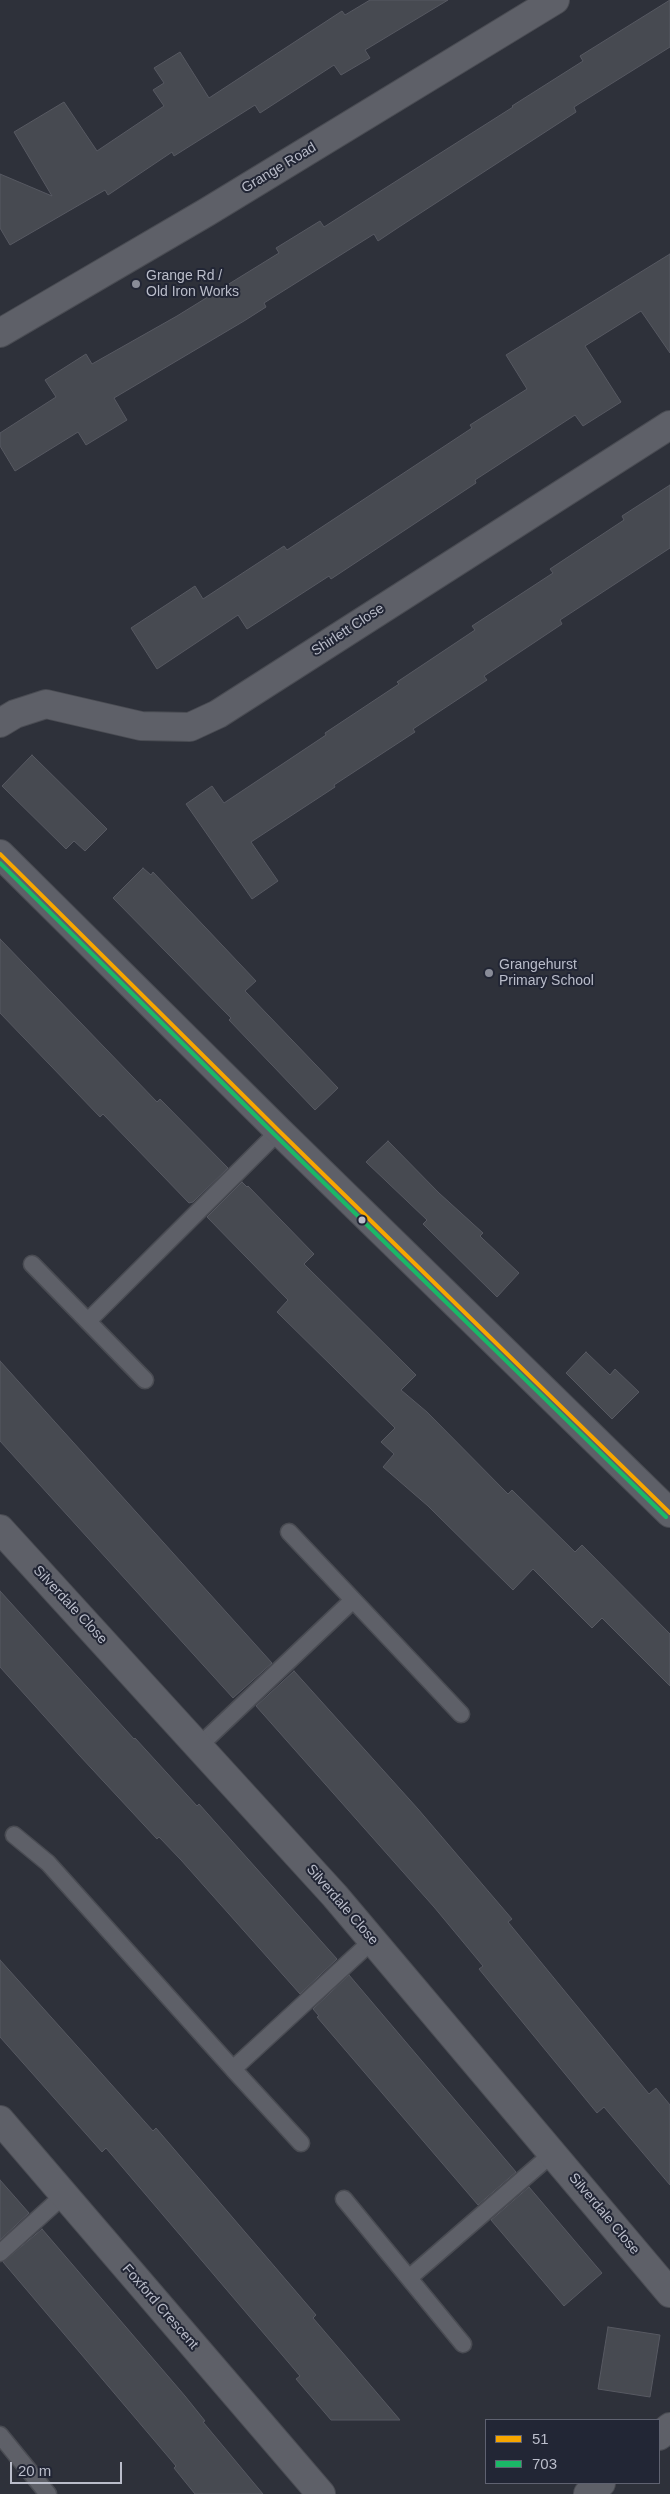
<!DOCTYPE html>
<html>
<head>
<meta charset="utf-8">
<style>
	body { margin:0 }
	#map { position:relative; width:670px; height:2494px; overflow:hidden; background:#2e313a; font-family:Arial,sans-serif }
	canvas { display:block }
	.legend { position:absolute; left:485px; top:2419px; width:175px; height:65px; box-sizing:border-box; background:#222635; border:1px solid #5f6271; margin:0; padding:6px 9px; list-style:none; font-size:15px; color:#babdca }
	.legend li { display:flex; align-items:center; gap:10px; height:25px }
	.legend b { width:25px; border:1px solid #5f6271 }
	.scale { position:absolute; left:10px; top:2462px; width:112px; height:22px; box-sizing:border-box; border:2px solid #babdca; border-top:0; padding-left:6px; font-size:15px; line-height:18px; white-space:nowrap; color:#babdca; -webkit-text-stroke:4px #222635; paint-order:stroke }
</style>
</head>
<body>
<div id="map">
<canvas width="670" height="2494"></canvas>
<ul class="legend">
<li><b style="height:6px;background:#f7a600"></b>51</li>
<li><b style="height:6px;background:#1ab867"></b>703</li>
</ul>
<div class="scale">20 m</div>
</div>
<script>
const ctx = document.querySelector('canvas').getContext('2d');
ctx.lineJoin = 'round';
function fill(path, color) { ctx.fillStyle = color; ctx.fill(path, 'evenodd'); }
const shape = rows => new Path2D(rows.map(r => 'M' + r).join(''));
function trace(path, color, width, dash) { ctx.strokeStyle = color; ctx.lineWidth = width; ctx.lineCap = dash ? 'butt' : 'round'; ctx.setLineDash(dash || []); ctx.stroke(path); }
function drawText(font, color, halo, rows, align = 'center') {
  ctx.font = font + ' Arial,sans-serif'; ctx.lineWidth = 4; ctx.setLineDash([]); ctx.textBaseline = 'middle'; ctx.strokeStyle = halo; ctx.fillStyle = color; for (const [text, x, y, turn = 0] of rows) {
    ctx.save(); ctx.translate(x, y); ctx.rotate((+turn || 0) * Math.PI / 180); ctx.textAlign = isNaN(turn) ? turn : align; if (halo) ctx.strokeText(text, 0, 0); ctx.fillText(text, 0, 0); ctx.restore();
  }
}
const building = shape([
	[370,0,448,0,365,50,370,58,341,75,334,65,260,113,255,105,174,156,172,152,108,195,105,190,10,245,0,228,0,174,52,196,14,132,64,102,97,151,164,106,153,90,164,83,154,68,180,52,209,98,342,11,345,15,370,0],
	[670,0,670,47,574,107,576,112,399,227,378,241,374,234,264,303,266,307,244,321,114,398,127,420,86,445,78,432,15,471,0,446,0,433,56,397,45,380,86,354,92,364,177,316,279,253,276,248,320,221,324,227,513,107,512,106,583,61,580,56,670,0],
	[670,254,670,353,641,311,585,346,621,402,583,426,575,415,475,480,476,483,331,579,329,576,247,629,238,615,157,669,131,628,195,586,203,599,284,546,287,550,472,428,470,425,527,389,506,355,670,254],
	[670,485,670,548,560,620,562,624,484,676,487,680,413,729,415,732,334,785,335,787,251,842,278,881,252,899,186,804,212,786,224,803,326,735,325,733,399,684,397,682,475,630,472,626,553,573,550,569,624,520,622,516,670,485],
	[32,755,107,829,85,851,74,841,66,849,2,786,32,755],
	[143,868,151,875,153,872,256,981,245,991,338,1088,315,1110,229,1020,231,1018,113,898,143,868],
	[0,939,157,1102,160,1099,228,1168,193,1202,189,1203,103,1114,100,1117,0,1013,0,939],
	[388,1141,439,1193,483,1233,480,1236,483,1239,519,1273,497,1297,423,1224,427,1220,366,1162,388,1141],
	[242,1182,247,1187,248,1186,314,1254,304,1264,416,1375,401,1390,427,1412,508,1494,512,1490,575,1552,582,1545,670,1634,670,1686,602,1618,592,1628,533,1569,513,1590,428,1506,383,1467,394,1454,381,1442,395,1428,277,1312,288,1300,207,1217,242,1182],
	[586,1352,610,1375,615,1369,639,1392,612,1419,566,1373,586,1352],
	[0,1361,272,1663,233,1698,0,1441,0,1361],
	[0,1591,134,1739,135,1738,197,1806,199,1804,337,1959,300,1994,181,1860,159,1837,157,1839,79,1755,0,1667,0,1591],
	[294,1671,418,1809,512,1919,508,1922,649,2094,656,2088,670,2105,670,2185,604,2107,597,2113,479,1969,483,1966,434,1907,256,1706,294,1671],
	[0,1960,153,2131,156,2128,316,2315,313,2318,400,2420,331,2420,296,2379,300,2376,106,2148,102,2152,0,2037,0,1960],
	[349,1975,516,2172,478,2205,317,2017,319,2016,313,2009,349,1975],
	[0,2180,29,2213,0,2240,0,2180],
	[529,2187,602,2273,564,2306,491,2220,529,2187],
	[42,2229,185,2396,205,2421,203,2422,263,2494,195,2494,174,2468,176,2466,3,2262,42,2229],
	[608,2327,660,2335,650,2397,598,2389,608,2327]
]);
fill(building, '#474a51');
trace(building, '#575962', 1);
const service = shape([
	[32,1264,145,1380],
	[88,1321,279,1131],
	[289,1532,461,1714],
	[199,1746,353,1600],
	[14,1835,48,1863,233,2069,373,1940],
	[233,2069,301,2143],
	[344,2199,463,2344],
	[0,2253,64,2195],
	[409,2278,553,2153],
	[0,2435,48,2494]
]);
const minor = shape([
	[0,333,207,212,555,0],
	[0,723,15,714,46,704,141,726,190,727,218,714,670,425],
	[0,854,279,1131,670,1513],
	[0,1529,335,1896,670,2293],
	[0,2120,321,2494],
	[659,2436,670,2427],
	[588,2494,601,2483]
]);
trace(service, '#4a4c53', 19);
trace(minor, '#4a4c53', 30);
trace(service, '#5e6068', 16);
trace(minor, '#5e6068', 28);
trace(shape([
	[0,854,279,1131,670,1513]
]), '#f7a600', 4);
trace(shape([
	[0,863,275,1135,666,1517]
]), '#1ab867', 4);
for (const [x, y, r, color] of [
	[136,284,5,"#898c98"],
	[489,973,5,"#898c98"],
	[362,1220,4.5,"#babdca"]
]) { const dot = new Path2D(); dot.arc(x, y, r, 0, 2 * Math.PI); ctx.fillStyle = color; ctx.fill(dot); trace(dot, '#222635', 2); }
drawText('14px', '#babdca', '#222635', [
	["Grange Road",279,168,-31],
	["Shirlett Close",348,630,-33],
	["Silverdale Close",70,1605,47],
	["Silverdale Close",342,1905,49],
	["Silverdale Close",604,2214,50],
	["Foxford Crescent",160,2307,49]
]);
drawText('14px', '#babdca', '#222635', [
	["Grange Rd /",146,276],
	["Old Iron Works",146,292],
	["Grangehurst",499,965],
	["Primary School",499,981]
], 'left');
</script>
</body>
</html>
